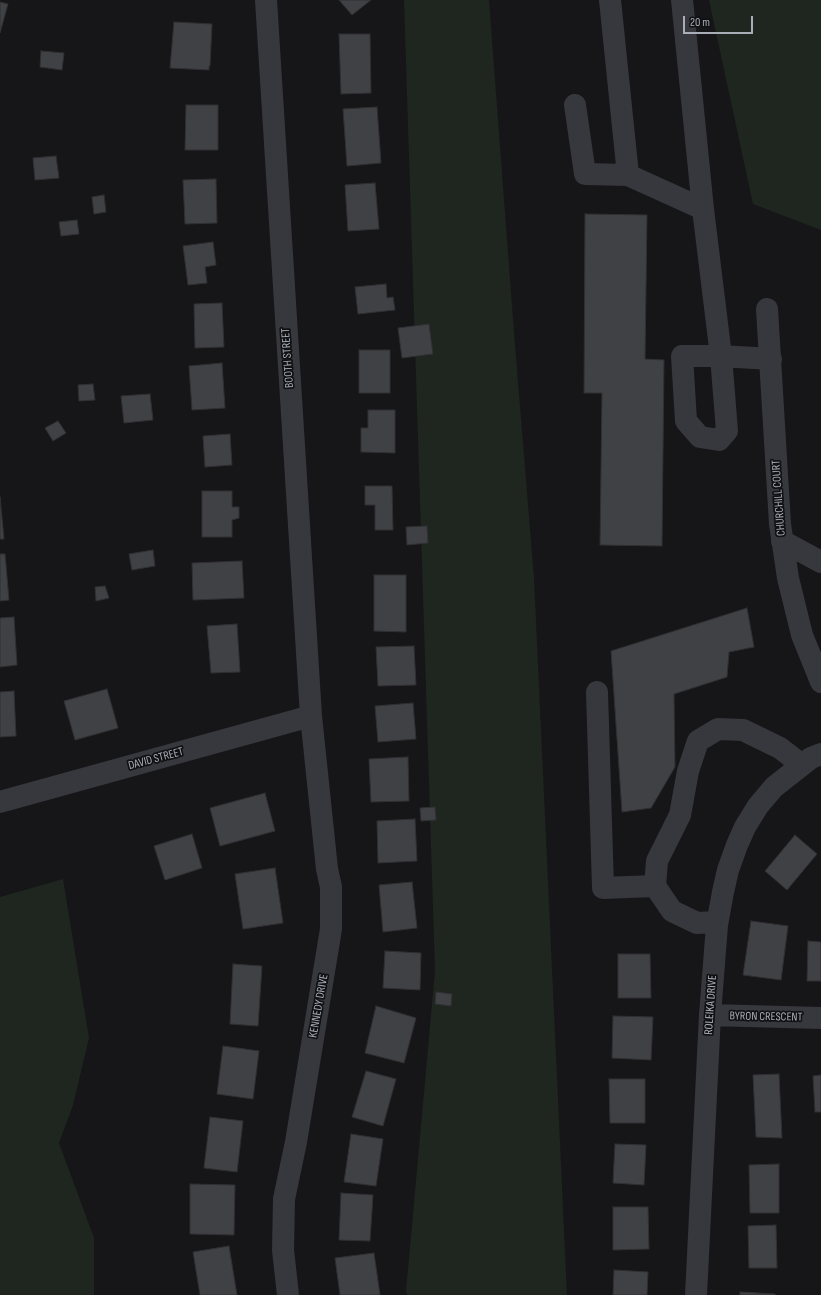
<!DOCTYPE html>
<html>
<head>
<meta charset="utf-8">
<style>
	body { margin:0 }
	#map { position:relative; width:821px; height:1295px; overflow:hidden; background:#161618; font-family:"Sofia Sans Condensed",sans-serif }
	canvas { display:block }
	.scale { position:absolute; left:683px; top:16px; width:70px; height:18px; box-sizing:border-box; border:2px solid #a8adb8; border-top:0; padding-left:5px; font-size:12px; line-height:14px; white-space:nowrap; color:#a8adb8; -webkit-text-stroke:3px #111113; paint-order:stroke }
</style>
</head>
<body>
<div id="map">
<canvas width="821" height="1295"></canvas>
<div class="scale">20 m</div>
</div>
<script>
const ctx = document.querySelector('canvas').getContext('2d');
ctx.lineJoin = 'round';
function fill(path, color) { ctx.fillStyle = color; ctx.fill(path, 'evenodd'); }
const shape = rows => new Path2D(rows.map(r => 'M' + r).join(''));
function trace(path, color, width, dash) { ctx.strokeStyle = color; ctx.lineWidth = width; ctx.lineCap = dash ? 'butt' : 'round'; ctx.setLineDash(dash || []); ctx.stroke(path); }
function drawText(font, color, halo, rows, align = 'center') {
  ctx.font = font + ' "Sofia Sans Condensed",sans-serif'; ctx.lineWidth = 3.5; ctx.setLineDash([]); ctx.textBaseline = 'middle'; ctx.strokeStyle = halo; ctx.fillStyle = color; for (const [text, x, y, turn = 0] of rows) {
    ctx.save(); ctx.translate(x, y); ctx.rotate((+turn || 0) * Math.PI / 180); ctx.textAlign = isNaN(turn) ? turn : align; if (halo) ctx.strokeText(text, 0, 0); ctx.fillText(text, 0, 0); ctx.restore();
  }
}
fill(shape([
	[404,0,489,0,514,333,534,578,567,1295,407,1295,406,1291,435,971],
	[709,0,821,0,821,230,753,204],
	[63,879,89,1038,73,1105,59,1143,94,1238,94,1295,0,1295,0,897]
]), '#1e261f');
const building = shape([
	[339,0,371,0,352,15,339,0],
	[0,2,8,4,0,33,0,2],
	[174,22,212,24,210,66,209,66,209,70,170,68,174,22],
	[339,34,370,34,371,93,341,94,339,34],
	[41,51,64,53,62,70,40,67,41,51],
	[186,105,218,105,218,150,185,150,186,105],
	[377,107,381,163,347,166,343,109,377,107],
	[56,156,59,178,35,180,33,158,56,156],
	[216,179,217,223,185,224,183,180,216,179],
	[375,183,379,229,348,231,345,185,375,183],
	[104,195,106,212,94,214,92,197,104,195],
	[585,214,647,215,645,359,664,360,662,546,600,545,602,393,584,393,585,214],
	[77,220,79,234,61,236,59,222,77,220],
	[213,242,216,265,205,267,207,283,188,285,183,246,213,242],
	[386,284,387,298,393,297,395,310,358,314,355,287,386,284],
	[222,303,224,347,195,348,194,304,222,303],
	[429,324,433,354,402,358,398,328,429,324],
	[359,350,390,350,390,393,359,393,359,350],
	[222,363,225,408,192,410,189,366,222,363],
	[93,384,95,400,79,401,78,385,93,384],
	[150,394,153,420,124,423,121,396,150,394],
	[368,410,395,410,395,453,361,452,361,428,368,428,368,410],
	[58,421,66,433,53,441,45,428,58,421],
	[230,434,232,465,205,467,203,436,230,434],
	[365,486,392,486,393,530,375,530,375,505,365,505,365,486],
	[202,491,232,491,232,507,239,507,239,518,232,520,232,537,202,537,202,491],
	[0,497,4,539,0,539,0,497],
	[427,526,428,543,407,545,406,527,427,526],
	[153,550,155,566,132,570,129,554,153,550],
	[0,554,5,554,9,600,0,601,0,554],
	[242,561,244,598,193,600,192,563,242,561],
	[374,575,406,575,406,632,374,631,374,575],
	[105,586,109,598,96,601,95,587,105,586],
	[747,608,754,647,729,652,727,677,674,694,675,767,651,808,622,812,611,651,747,608],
	[14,617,17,665,0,667,0,618,14,617],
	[237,624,240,672,211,673,207,626,237,624],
	[414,646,416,685,378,686,376,647,414,646],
	[107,689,118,728,75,740,64,701,107,689],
	[14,691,16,736,0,737,0,692,14,691],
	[413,703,416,739,378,742,375,706,413,703],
	[408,757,409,801,371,802,369,759,408,757],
	[265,793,275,831,220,846,210,808,265,793],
	[435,807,436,820,421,821,420,808,435,807],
	[415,819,417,861,378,863,377,821,415,819],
	[192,834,202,868,165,880,154,846,192,834],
	[795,835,817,854,787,890,765,871,795,835],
	[275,868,283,923,243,929,235,874,275,868],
	[412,882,417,928,383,932,379,885,412,882],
	[751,921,788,926,781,980,743,975,751,921],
	[808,941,821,942,821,981,807,981,808,941],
	[385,951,421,953,420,990,383,988,385,951],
	[618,954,650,954,651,998,618,998,618,954],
	[233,964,262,966,258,1026,230,1024,233,964],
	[436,992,452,994,451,1006,435,1004,436,992],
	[376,1006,416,1018,404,1063,365,1053,376,1006],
	[613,1016,653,1017,651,1060,612,1058,613,1016],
	[223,1046,259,1051,253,1099,217,1094,223,1046],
	[366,1071,396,1079,383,1126,352,1117,366,1071],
	[779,1074,782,1138,756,1137,753,1075,779,1074],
	[821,1075,821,1112,815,1112,813,1076,821,1075],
	[609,1079,645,1079,645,1123,610,1123,609,1079],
	[210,1117,243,1121,237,1172,204,1168,210,1117],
	[351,1134,383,1139,376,1186,344,1182,351,1134],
	[615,1144,646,1145,644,1185,613,1183,615,1144],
	[779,1164,779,1213,750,1213,749,1165,779,1164],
	[190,1184,235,1185,234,1235,190,1234,190,1184],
	[341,1193,373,1195,370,1241,339,1240,341,1193],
	[613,1207,648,1207,649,1249,613,1250,613,1207],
	[776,1225,777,1268,749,1268,748,1226,776,1225],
	[229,1246,237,1295,200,1295,193,1252,229,1246],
	[374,1253,380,1295,340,1295,335,1258,374,1253],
	[614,1270,648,1272,647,1295,613,1295,614,1270],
	[740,1292,775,1294,775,1295,740,1295,740,1292]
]);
fill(building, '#404145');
trace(building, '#303034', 1);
trace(shape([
	[266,0,311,716,327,869,331,887,331,929,296,1142,284,1199,283,1250,288,1295],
	[610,0,628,175,703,209],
	[682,0,703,209,721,356,727,431,719,440,700,437,686,421,682,356,721,356,771,359],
	[575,105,585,174,628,175],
	[767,309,780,524,788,578,802,635,821,682],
	[782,541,821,562],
	[597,692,603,888,655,886],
	[0,802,311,716],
	[717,922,697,923,672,911,655,886,657,861,680,815,688,771,698,741,718,729,743,730,780,748,802,765],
	[710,1015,821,1018],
	[696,1295,710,1015,717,925,723,892,728,870,737,845,745,827,758,806,774,787,811,758,821,754]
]), '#37383d', 22);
drawText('12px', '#a8adb8', '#111113', [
	["BOOTH STREET",288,358,-94],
	["CHURCHILL COURT",779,498,-94],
	["DAVID STREET",156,759,-15],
	["ROLEIKA DRIVE",711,1005,-86],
	["KENNEDY DRIVE",319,1006,-80],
	["BYRON CRESCENT",766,1017,1]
]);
</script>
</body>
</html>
